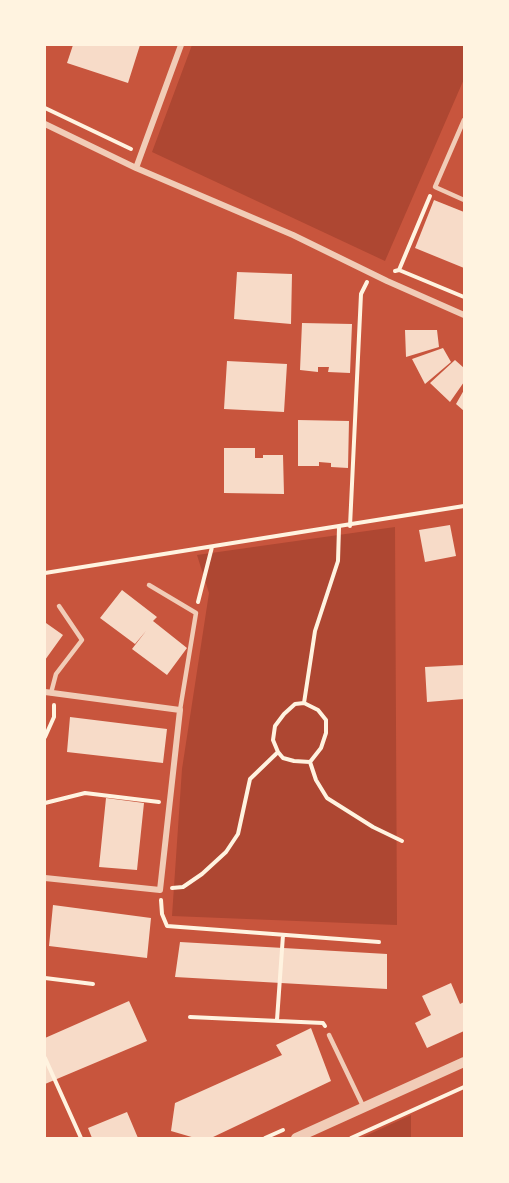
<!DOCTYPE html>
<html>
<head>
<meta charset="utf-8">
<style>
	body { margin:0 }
	#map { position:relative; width:509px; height:1183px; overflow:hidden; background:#c8553d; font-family:"Fira Sans",sans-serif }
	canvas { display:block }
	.frame { position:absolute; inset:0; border:46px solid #fff3e0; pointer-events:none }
</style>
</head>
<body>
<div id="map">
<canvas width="509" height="1183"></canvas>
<div class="frame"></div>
</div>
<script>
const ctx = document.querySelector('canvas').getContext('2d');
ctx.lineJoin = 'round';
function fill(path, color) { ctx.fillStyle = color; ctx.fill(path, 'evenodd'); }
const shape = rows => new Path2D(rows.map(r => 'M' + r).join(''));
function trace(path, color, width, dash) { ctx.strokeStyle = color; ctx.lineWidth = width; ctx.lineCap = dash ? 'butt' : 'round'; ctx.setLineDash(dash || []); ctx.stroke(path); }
fill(shape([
	[192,45,464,45,464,79,385,261,152,152],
	[395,527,397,925,172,916,182,769,209,593,197,555],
	[411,1115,411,1138,361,1138]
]), '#ae4732');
fill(shape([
	[73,45,140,45,128,83,67,63],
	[434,200,464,212,464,268,415,248],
	[237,272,292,274,291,324,234,319],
	[302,323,352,324,350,373,328,372,329,367,318,367,318,372,300,370],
	[405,330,437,330,439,347,406,357],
	[443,348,451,362,425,384,412,359],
	[455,360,464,368,464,382,450,402,430,383],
	[227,361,287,364,284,412,224,409],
	[464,390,464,411,456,404],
	[298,420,349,421,348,468,331,467,331,463,319,462,319,466,298,466],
	[224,448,255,448,255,458,263,458,263,455,283,455,284,494,224,493],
	[450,525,456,556,425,562,419,530],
	[122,590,157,617,153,621,187,648,167,675,132,649,146,631,135,644,100,618],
	[46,623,63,635,45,660,45,625],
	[464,665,464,699,427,702,425,667],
	[70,717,167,729,163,763,67,752],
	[106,798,144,803,137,870,99,867],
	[53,905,151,918,147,958,49,946],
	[180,942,387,954,387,989,175,977],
	[451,983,460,1004,464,1002,464,1031,427,1048,415,1023,431,1015,422,996],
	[129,1001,147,1041,45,1084,45,1038],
	[311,1028,331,1081,211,1138,195,1138,171,1131,175,1103,282,1055,276,1045],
	[127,1112,138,1138,92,1138,88,1128]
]), '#f7dbc8');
trace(shape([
	[45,108,131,149],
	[399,270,430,196],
	[395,271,399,270,464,297],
	[350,526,361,294,367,282],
	[45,573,464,506],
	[198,602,212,547],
	[304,703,315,631,338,561,339,528],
	[304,703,318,710,326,720,326,733,321,748,310,762,294,761,283,758,278,752,273,740,275,726,284,714,295,704,304,703],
	[45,737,54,717,54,705],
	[310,762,316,780,327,798,373,827,402,841],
	[45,803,85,793,159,802],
	[172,888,183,887,202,874,226,852,238,834,250,779,278,752],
	[161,900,162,914,167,926,379,942],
	[45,978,93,984],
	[190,1017,323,1023,325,1026],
	[277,1020,283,935],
	[45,1058,81,1138],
	[265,1138,283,1130],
	[351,1138,464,1087]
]), '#fff3e0', 4);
trace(shape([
	[464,120,435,187,464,200],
	[149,585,196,613,180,710],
	[51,693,56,674,82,640,59,606],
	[329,1035,363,1106]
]), '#f1ccb7', 4.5);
trace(shape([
	[45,124,136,168,293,235,387,281,464,315],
	[136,168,181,45],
	[45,692,180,710,160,890,45,878]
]), '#f1ccb7', 6);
trace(shape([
	[296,1138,464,1062]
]), '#f1ccb7', 10);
</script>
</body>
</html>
